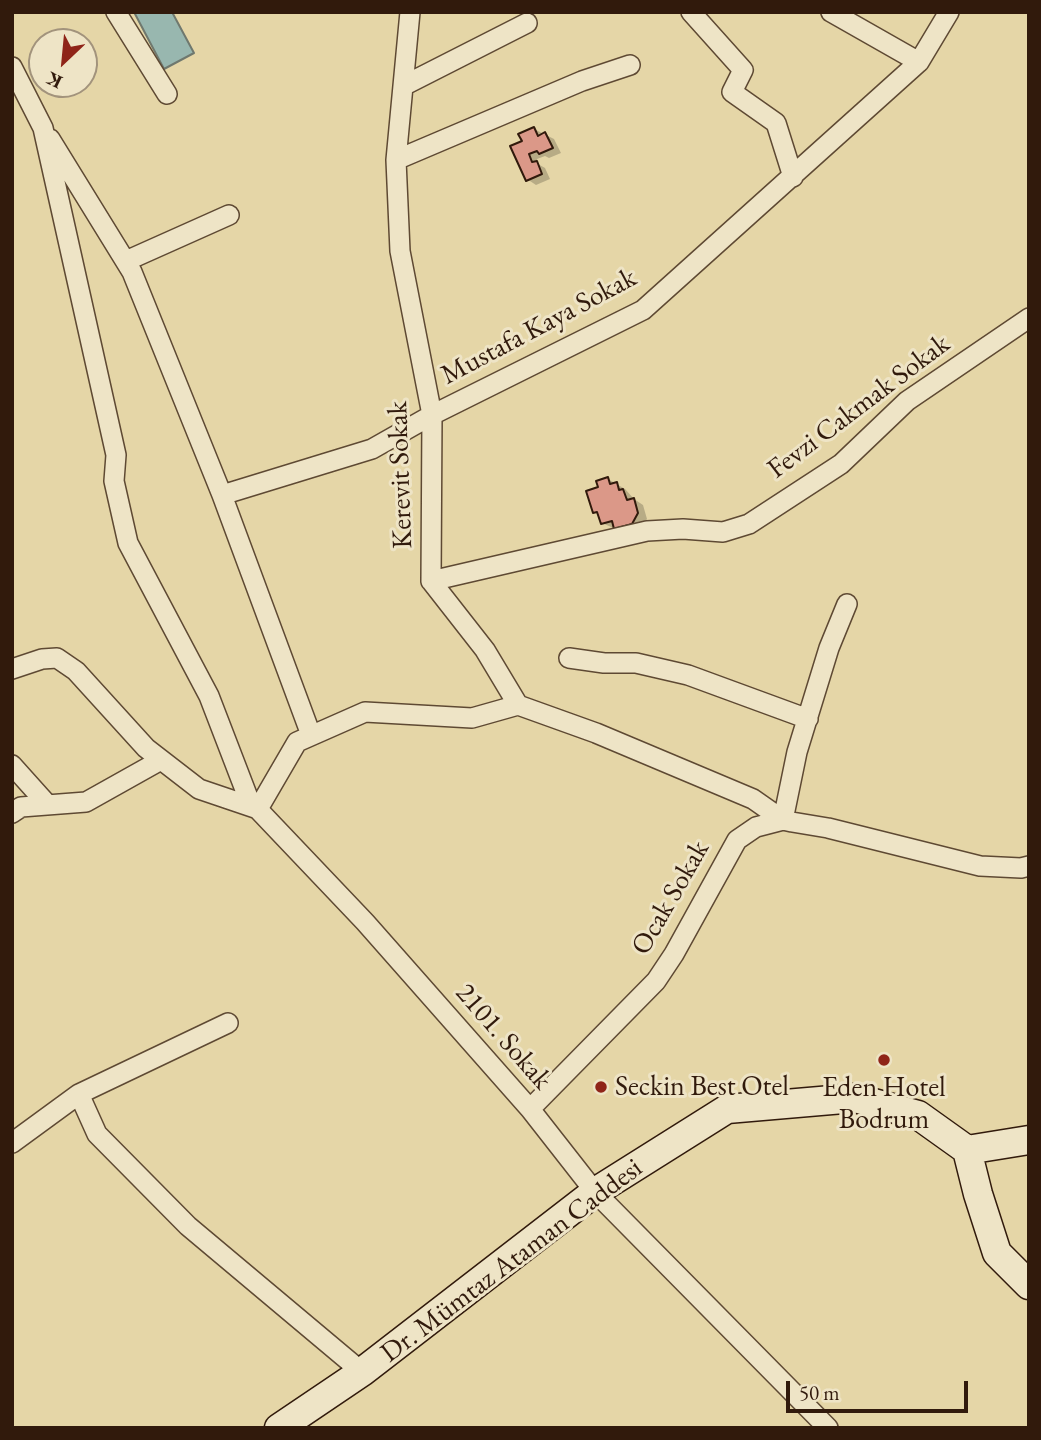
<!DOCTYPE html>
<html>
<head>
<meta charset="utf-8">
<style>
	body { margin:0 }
	#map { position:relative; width:1041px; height:1440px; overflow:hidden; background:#e5d6a7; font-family:"EB Garamond",serif }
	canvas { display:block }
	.frame { position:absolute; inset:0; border:14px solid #311a0c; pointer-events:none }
	.north { position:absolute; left:28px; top:28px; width:70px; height:70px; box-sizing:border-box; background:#eee4c6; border:2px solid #a2937c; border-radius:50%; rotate:206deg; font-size:19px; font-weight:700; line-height:28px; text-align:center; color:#311a0c }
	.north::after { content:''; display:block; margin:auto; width:24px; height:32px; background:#8f2418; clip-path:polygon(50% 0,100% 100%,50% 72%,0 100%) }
	.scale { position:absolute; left:786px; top:1381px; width:182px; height:32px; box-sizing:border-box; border:4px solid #311a0c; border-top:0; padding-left:9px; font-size:21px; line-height:24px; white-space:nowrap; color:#311a0c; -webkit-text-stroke:5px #eee4c6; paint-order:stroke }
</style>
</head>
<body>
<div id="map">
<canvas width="1041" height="1440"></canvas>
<div class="frame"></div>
<div class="north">K</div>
<div class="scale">50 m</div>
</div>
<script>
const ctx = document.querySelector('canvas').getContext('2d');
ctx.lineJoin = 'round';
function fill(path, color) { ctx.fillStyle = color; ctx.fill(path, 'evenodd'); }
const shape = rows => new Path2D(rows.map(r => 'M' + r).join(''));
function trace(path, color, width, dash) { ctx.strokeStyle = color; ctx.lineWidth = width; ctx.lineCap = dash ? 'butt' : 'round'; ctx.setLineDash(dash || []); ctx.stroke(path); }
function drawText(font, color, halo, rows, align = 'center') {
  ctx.font = font + ' "EB Garamond",serif'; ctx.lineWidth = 6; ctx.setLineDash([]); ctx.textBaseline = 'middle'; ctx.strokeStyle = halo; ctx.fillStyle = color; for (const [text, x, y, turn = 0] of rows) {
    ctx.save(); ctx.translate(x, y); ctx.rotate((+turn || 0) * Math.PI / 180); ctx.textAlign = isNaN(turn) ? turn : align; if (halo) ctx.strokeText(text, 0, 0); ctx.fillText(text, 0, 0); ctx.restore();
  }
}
const water = shape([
	[134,12,172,12,194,53,164,69,134,12]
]);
fill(water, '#98b7af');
trace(water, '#6f786e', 2);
fill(shape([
	[534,129,554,139,561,153,549,158,545,156,537,159,538,164,545,168,550,179,536,185,527,179,524,142],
	[608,479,625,489,634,499,643,505,647,519,641,528,625,533,602,523,600,515,594,512,600,489]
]), '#0003');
const building = shape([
	[534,127,538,136,545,132,553,148,539,154,537,151,529,154,532,162,537,161,542,174,526,181,510,146,522,141,518,134,534,127],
	[608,477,610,484,617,482,619,490,623,489,627,500,634,498,638,513,632,524,614,529,612,521,601,524,597,512,593,513,586,491,598,487,596,481,608,477]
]);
fill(building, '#db9888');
trace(building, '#311a0c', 2);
const street = shape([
	[116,12,167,94],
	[410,12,396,160,400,251,432,415,431,581],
	[691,12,743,70,732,92,776,123,793,177],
	[831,12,919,62],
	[12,67,43,128,116,455,114,481,128,543,209,696,249,800,365,922,530,1109,595,1192,828,1428],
	[403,86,527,23],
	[50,139,132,272,222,495,311,735],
	[396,160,582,81,630,65],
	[126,261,229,215],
	[222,495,372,449,432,415,643,310,919,62,949,12],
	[431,581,647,531,683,529,723,532,749,524,841,464,907,401,1029,318],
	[431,581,485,650,518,705,596,733,753,799,783,820,797,752,829,648,847,604],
	[569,658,604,663,636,663,688,675,808,719],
	[12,669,42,659,57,658,76,671,146,748,199,789,258,809,297,742,365,712,472,718,518,705],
	[12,765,47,804],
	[12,813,21,807,86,802,161,760],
	[79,1094,97,1134,188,1226,362,1372],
	[530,1109,656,981,674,954,737,840,756,827,783,820,792,822,828,828,980,866,1021,868,1029,866],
	[12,1143,79,1094,228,1023]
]);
const secondary = shape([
	[967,1150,978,1194,997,1253,1029,1285],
	[279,1428,362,1372,595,1192,727,1109,855,1098,918,1115,967,1150,1029,1140]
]);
trace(street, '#5e4933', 22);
trace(secondary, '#311a0c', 31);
trace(street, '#eee4c6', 19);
trace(secondary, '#eee4c6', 28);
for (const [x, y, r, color] of [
	[884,1060,7,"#8f2418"],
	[601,1087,7,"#8f2418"]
]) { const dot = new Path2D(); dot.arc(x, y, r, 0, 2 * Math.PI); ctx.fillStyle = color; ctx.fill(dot); trace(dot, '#eee4c6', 2.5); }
drawText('28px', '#311a0c', '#eee4c6', [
	["Mustafa Kaya Sokak",539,327,-28],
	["Fevzi Cakmak Sokak",859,407,-37],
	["Kerevit Sokak",401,475,-92],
	["Ocak Sokak",671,898,-60],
	["2101. Sokak",503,1037,49],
	["Dr. Mümtaz Ataman Caddesi",512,1261,-37]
]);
drawText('28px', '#311a0c', '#eee4c6', [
	["Seckin Best Otel",615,1087],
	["Eden Hotel",884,1088,"center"],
	["Bodrum",884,1120,"center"]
], 'left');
</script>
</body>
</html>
